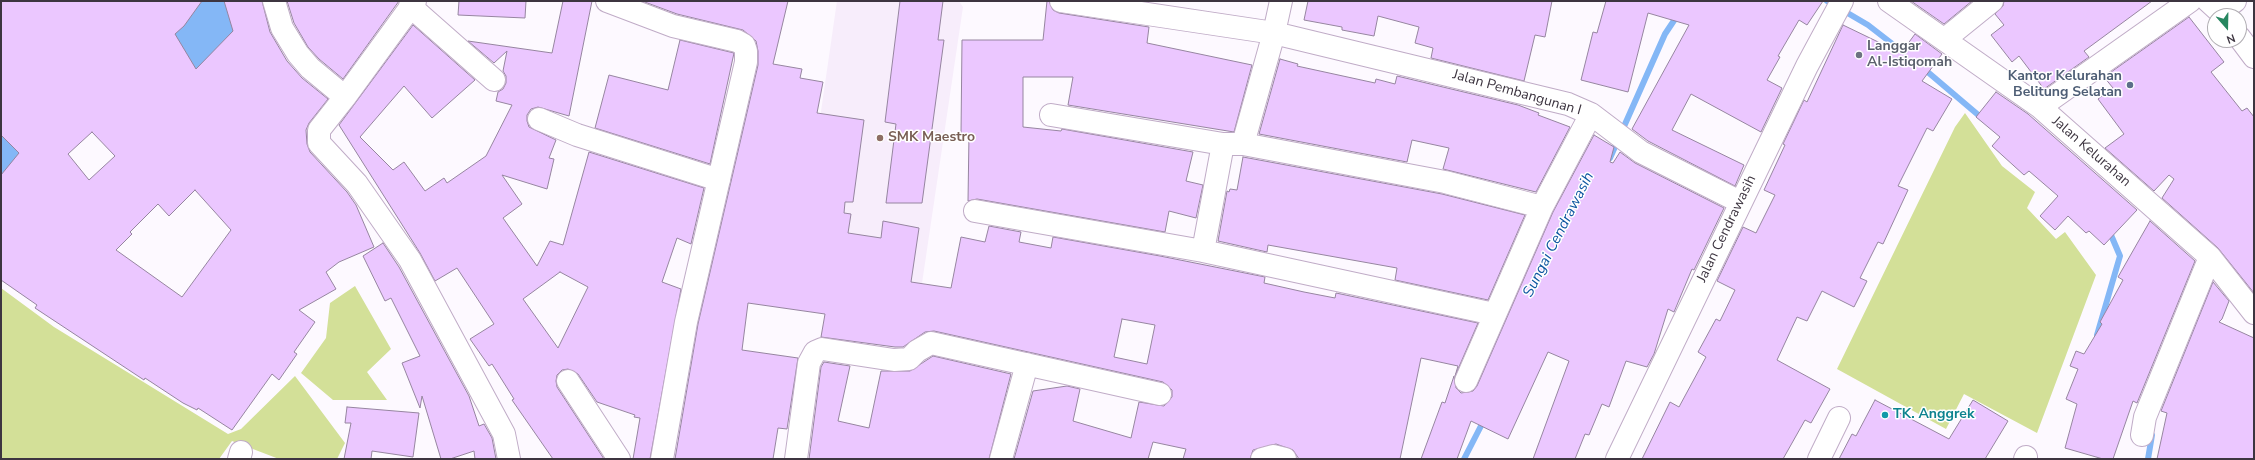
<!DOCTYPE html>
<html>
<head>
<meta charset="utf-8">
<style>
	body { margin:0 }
	#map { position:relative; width:2255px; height:460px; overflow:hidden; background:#fdf9ff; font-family:"Nunito Sans",sans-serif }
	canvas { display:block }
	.frame { position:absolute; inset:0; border:2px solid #3d3540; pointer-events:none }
	.north { position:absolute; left:2207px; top:8px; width:40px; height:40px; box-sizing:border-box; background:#fff; border:1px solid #b1aeb3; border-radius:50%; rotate:160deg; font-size:11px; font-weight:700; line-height:16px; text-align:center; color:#3d3540 }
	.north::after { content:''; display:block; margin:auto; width:14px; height:18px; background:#278760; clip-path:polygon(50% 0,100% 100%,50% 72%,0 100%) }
</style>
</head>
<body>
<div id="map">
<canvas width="2255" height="460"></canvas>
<div class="frame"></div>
<div class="north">N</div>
</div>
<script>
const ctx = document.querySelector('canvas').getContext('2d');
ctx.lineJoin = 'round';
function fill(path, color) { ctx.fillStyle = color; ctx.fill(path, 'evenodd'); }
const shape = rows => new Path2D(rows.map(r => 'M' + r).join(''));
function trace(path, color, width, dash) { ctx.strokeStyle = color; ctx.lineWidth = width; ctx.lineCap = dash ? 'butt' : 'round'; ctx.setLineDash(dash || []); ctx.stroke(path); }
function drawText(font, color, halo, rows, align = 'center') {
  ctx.font = font + ' "Nunito Sans",sans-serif'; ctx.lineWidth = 3; ctx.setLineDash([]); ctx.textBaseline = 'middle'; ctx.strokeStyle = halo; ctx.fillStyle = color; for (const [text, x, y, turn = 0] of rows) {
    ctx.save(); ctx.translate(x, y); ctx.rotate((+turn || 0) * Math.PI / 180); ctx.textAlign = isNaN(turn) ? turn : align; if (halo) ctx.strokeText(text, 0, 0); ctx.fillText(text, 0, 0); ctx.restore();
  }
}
fill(shape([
	[837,1,959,1,963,7,921,290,798,270]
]), '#f7edfb');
fill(shape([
	[1965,113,2002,166,2035,192,2027,208,2056,239,2065,232,2096,275,2037,433,1964,394,1946,429,1837,369,1955,127],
	[355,286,391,349,367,372,387,400,333,400,301,373,326,338,330,303],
	[1,288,54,327,228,434,241,429,295,376,345,443,337,459,279,459,232,441,219,459,1,459]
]), '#d3e098');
fill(shape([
	[191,1,258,1,249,47,103,112,1,199,1,123]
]), '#84b7f6');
trace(shape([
	[1827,1,1868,25,1908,56],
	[1923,68,1983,119],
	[1610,158,1665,34,1687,1],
	[2097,335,2120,256,2111,235,2107,231],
	[1464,459,1484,420],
	[2148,459,2152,435]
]), '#84b7f6', 6);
const building = shape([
	[1,1,202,1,184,26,175,34,196,69,233,31,224,1,262,1,270,32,287,61,302,78,328,99,309,123,306,130,307,144,310,152,347,192,356,205,374,247,339,262,326,272,336,289,299,310,315,322,294,352,297,354,279,380,272,374,232,430,198,408,197,410,183,403,145,378,144,380,35,308,37,305,1,280,1,175,19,153,1,135,1,1],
	[92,132,115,156,89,180,68,154,92,132],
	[195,190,231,230,182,297,116,250,132,234,130,232,158,204,169,216,195,190],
	[287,1,399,1,343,79,319,59,308,47,294,23,287,1],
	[459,1,526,1,525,18,458,15,459,1],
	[563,1,592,1,569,116,538,107,531,109,527,115,527,121,529,127,556,140,549,158,554,159,547,189,502,175,522,204,503,218,537,266,550,241,563,245,589,152,704,188,691,244,677,238,662,282,681,289,650,459,633,459,640,418,634,417,635,415,597,402,578,374,568,369,562,370,557,375,556,381,557,387,604,459,553,459,512,400,514,399,492,364,489,366,470,339,494,324,457,268,435,281,420,253,339,125,413,25,475,80,432,118,404,86,360,137,393,170,404,162,425,191,444,178,447,183,486,156,512,105,496,101,498,92,503,89,506,83,506,76,503,71,507,51,494,63,468,41,552,53,563,1],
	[560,272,588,287,558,348,523,299,560,272],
	[642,1,788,1,773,64,802,69,800,78,823,82,817,113,864,120,853,202,845,202,844,213,851,214,848,233,881,238,883,221,919,228,911,282,951,288,961,237,985,242,989,226,1021,232,1019,242,1051,248,1053,237,1160,256,1265,277,1264,283,1304,292,1335,298,1336,293,1478,323,1455,376,1458,366,1421,358,1400,459,1299,459,1293,450,1276,444,1253,450,1250,459,1183,459,1186,449,1153,442,1148,459,1014,459,1033,391,1067,386,1080,389,1073,421,1131,438,1139,402,1164,406,1172,397,1172,390,1163,382,934,331,925,332,903,347,895,347,821,337,825,314,748,303,742,350,798,358,787,429,778,428,773,459,675,459,698,324,758,65,758,51,756,41,743,30,677,14,642,1],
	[1122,319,1155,325,1147,364,1114,357,1122,319],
	[900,1,943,1,938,40,944,40,922,203,886,203,896,124,885,122,900,1],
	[1047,1,1049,1,1053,10,1059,13,1149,27,1147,43,1252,65,1234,132,1068,105,1073,77,1023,77,1023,127,1061,131,1062,129,1193,152,1186,181,1203,185,1196,218,1169,211,1165,232,977,199,968,201,969,134,961,134,962,40,1043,40,1047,1],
	[1308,1,1552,1,1545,37,1535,35,1524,81,1431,58,1433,48,1415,43,1419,27,1378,16,1374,36,1342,30,1342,27,1304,20,1308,1],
	[1606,1,1823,1,1807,25,1799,20,1778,56,1780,57,1767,80,1782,88,1761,132,1691,94,1672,130,1744,165,1735,186,1648,141,1632,129,1689,25,1648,13,1628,92,1581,80,1593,32,1597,33,1606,1],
	[1911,1,1972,1,1944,24,1911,1],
	[2004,1,2152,1,2084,51,2089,57,2044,89,2019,56,2012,62,1991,35,2004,25,1995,14,2003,6,2004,1],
	[2189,17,2224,62,2211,72,2242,111,2247,108,2254,117,2254,293,2218,248,2162,198,2174,179,2169,175,2154,191,2105,148,2124,134,2098,99,2113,88,2104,77,2189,17],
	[1843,25,1901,53,1915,34,1942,54,1922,81,1952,99,1933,131,1927,128,1898,186,1908,190,1883,244,1878,242,1860,278,1867,281,1854,307,1822,291,1807,321,1797,317,1777,360,1830,389,1811,423,1805,420,1783,459,1642,459,1670,402,1679,407,1706,357,1698,352,1716,319,1720,321,1735,290,1717,281,1743,227,1756,233,1775,195,1764,190,1785,145,1783,144,1804,100,1807,102,1843,25],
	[680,40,734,53,710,164,595,128,609,75,668,90,680,40],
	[1280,59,1298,64,1297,66,1375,83,1376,79,1395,84,1397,76,1518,105,1539,113,1538,115,1570,127,1536,192,1443,169,1449,148,1412,140,1407,162,1259,134,1280,59],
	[1996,92,2028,114,2137,210,2104,245,2089,231,2086,233,2068,216,2055,230,2040,216,2058,196,2029,171,2024,175,1992,146,2000,137,1976,117,1996,92],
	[1594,135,1614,147,1610,162,1613,163,1620,152,1635,163,1724,208,1694,270,1692,269,1674,312,1668,309,1654,354,1647,367,1626,361,1609,407,1602,404,1589,435,1585,434,1575,459,1533,459,1569,361,1548,352,1508,439,1471,421,1457,459,1421,459,1442,402,1445,403,1454,376,1456,388,1461,393,1473,391,1477,386,1553,212,1594,135],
	[1243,157,1442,194,1525,215,1488,300,1395,280,1397,268,1268,245,1267,252,1218,241,1227,191,1229,192,1230,189,1237,190,1243,157],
	[2150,221,2195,261,2137,403,2133,401,2113,459,2103,459,2065,448,2077,404,2066,399,2078,369,2070,366,2076,351,2084,354,2102,324,2100,322,2123,280,2118,277,2150,221],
	[383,243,399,267,469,396,479,426,484,424,492,438,496,459,475,459,474,451,450,459,441,459,422,396,420,408,402,363,420,356,391,298,385,301,363,256,383,243],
	[2213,282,2229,301,2222,319,2219,322,2254,338,2254,459,2157,459,2167,413,2161,411,2213,282],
	[933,356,1011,374,989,459,809,459,821,367,824,362,850,366,838,421,869,428,881,371,910,371,933,356],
	[1875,400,1949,439,1973,400,2008,421,1985,459,1839,459,1852,434,1856,436,1875,400],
	[347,407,419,413,413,457,372,451,371,459,344,459,351,423,345,423,347,407]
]);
fill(building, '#ebc7ff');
trace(building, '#9685a0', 1);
const minor = shape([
	[274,1,282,28,298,54,310,68,345,97,415,1],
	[607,1,673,26,737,41,744,45,746,51,746,62,686,322,662,459],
	[1061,1,1274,33,1568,104,1591,114,1641,152,1740,202],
	[1889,1,2040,107,2210,257,2254,313],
	[2208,1,2220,12,2235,1],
	[410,6,494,80],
	[2239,37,2254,57],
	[1945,39,1992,1],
	[345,97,319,130,319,143,357,184,410,260,504,434,509,459],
	[2040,107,2190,1],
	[1051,115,1223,144,1243,144,1445,182,1542,207],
	[539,119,577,135,719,180],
	[1223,144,1203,251,1494,314],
	[1243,144,1274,33,1281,1],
	[975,211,1203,251],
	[568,381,619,459],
	[1466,381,1542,207,1591,114],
	[2142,435,2145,417,2210,257],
	[239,459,241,452],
	[796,459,809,363,815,352,822,349,894,360,909,359,917,351,931,343,1160,394],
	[1001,459,1027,364],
	[1262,459,1273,456,1285,459],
	[1617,459,1807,66,1842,1],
	[1819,459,1839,418],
	[2025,459,2026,457]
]);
trace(minor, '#c0acc7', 24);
trace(minor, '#fff', 22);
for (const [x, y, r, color] of [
	[1859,55,4,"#6b7280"],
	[2130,85,4,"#5c6f8a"],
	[880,138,4,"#8d6e63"],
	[1885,415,4,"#0f9aa8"]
]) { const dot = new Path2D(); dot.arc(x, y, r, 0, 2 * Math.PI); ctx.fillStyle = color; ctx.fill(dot); trace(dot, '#fff', 1.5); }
drawText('bold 14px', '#5b616d', '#fff', [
	["Langgar",1867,47],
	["Al-Istiqomah",1867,63]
], 'left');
drawText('bold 14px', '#4e5e75', '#fff', [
	["Kantor Kelurahan",2122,77],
	["Belitung Selatan",2122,93]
], 'right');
drawText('14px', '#3d3540', '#fff', [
	["Jalan Pembangunan I",1517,93,16],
	["Jalan Kelurahan",2091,152,41],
	["Jalan Cendrawasih",1727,229,-64]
]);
drawText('bold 14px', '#785e54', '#fff', [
	["SMK Maestro",888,138]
], 'left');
drawText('bold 14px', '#0d838f', '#fff', [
	["TK. Anggrek",1893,415]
], 'left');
drawText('italic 15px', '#0f57a1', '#fff', [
	["Sungai Cendrawasih",1559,235,-63]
]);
</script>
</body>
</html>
